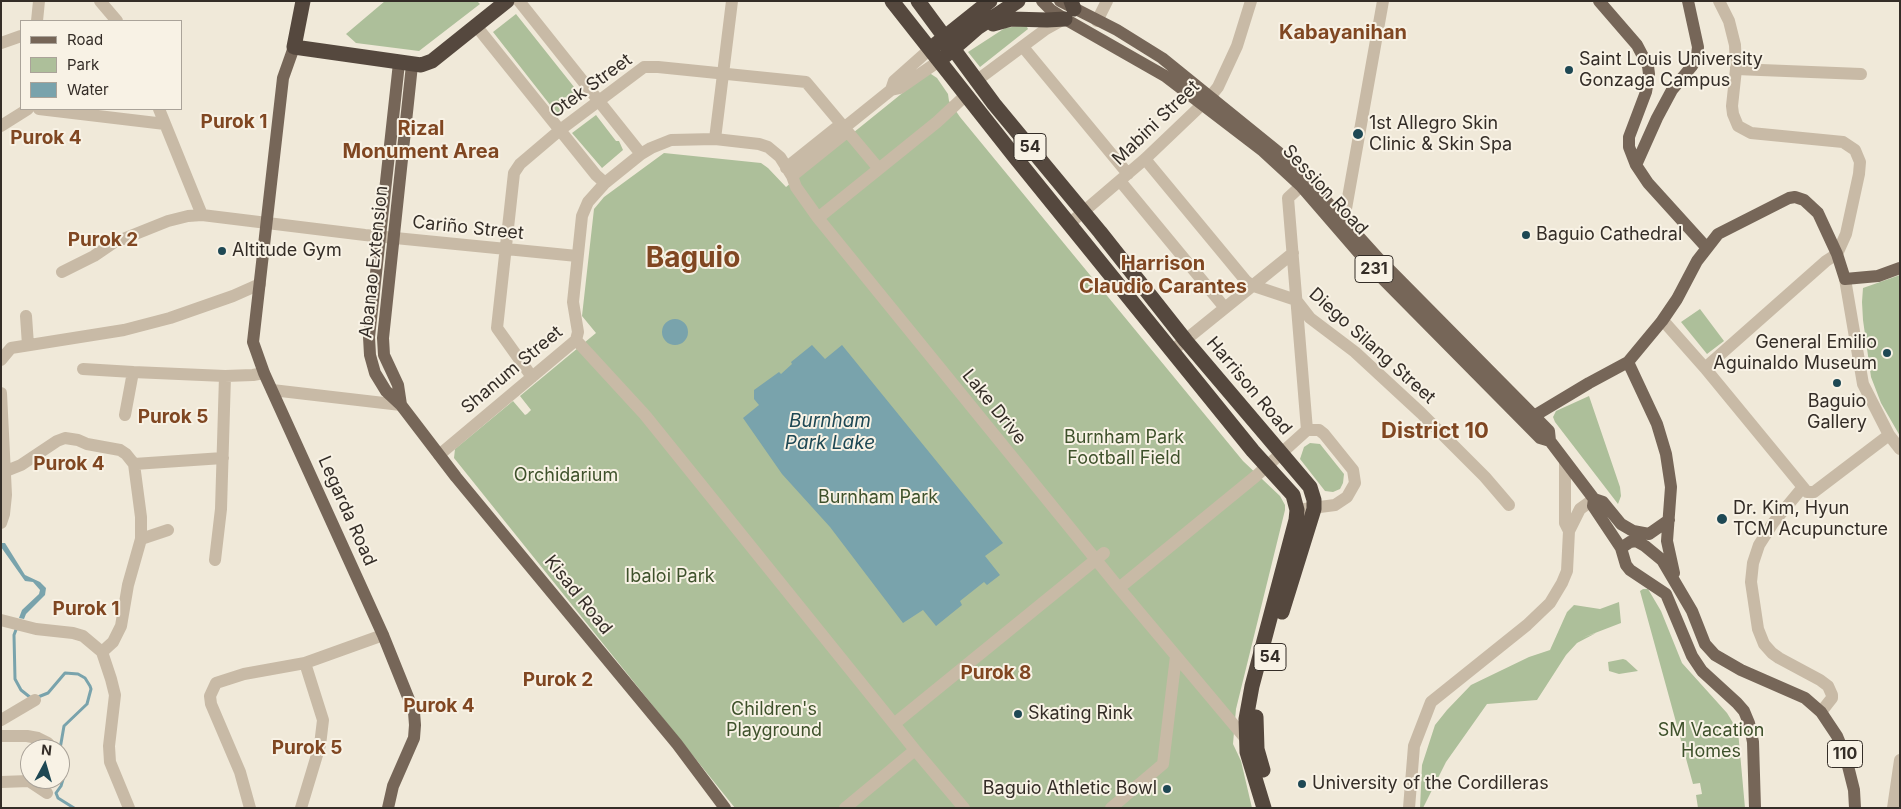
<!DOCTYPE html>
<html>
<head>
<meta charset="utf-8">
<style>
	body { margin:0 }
	#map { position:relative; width:1901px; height:809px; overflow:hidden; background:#f0e9d9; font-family:Inter,sans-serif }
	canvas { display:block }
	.frame { position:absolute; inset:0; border:2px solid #342d27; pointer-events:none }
	.legend { position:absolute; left:20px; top:20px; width:162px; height:90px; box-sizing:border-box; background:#f8f2e5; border:1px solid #aaa399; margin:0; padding:6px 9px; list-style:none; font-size:15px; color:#342d27 }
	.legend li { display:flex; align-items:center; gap:10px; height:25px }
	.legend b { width:25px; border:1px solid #aaa399 }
	.north { position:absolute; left:20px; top:739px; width:50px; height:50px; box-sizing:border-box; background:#f8f2e5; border:1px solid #aaa399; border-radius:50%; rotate:6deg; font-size:14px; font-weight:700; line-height:20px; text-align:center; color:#342d27 }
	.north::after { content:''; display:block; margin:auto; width:18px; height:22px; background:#1e4854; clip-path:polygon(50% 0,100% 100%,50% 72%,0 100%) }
</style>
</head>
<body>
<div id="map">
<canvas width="1901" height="809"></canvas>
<div class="frame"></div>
<ul class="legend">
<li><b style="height:6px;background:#766658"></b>Road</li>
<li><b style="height:14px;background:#adbf9a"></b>Park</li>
<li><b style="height:14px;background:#79a3ac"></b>Water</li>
</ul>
<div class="north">N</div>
</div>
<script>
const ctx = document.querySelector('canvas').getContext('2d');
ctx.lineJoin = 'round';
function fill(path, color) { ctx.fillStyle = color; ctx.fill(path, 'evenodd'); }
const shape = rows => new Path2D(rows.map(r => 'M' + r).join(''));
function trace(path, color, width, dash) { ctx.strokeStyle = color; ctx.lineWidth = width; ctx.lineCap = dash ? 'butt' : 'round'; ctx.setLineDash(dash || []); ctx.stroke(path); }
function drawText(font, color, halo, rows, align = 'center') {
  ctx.font = font + ' Inter,sans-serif'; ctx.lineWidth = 4; ctx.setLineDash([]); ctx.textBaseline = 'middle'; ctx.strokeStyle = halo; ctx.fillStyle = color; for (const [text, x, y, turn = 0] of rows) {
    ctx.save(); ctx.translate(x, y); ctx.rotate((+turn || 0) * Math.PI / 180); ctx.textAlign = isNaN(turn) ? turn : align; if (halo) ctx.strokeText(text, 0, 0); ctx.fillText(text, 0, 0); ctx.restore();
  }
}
fill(shape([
	[385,1,477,1,480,4,419,51,356,43,346,34],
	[516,14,582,97,558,115,493,32],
	[1026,25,1028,29,980,67,968,52,1005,28],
	[926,74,931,74,937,78,948,94,949,101,960,117,1243,461,1280,496,1285,505,1285,510,1236,709,1233,744,1241,761,1252,808,735,808,454,458,455,449,513,401,525,415,527,414,531,410,520,396,596,333,582,316,594,209,604,197,664,153,761,163,768,168,786,187],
	[596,115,616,141,619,141,623,150,602,168,572,133],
	[1900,275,1900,436,1881,403,1871,377,1863,320,1862,302,1863,288],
	[1700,309,1724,341,1707,354,1681,322],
	[1589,396,1620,487,1621,496,1618,504,1555,422,1553,417,1556,411],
	[1310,443,1320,444,1344,474,1343,483,1340,489,1333,492,1325,491,1300,459,1304,447],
	[1643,589,1648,589,1661,611,1682,663,1727,713,1738,731,1745,808,1698,808,1696,795,1702,794,1700,783,1693,784,1640,591],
	[1619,602,1621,623,1582,638,1596,633,1577,643,1566,655,1537,700,1487,704,1446,762,1423,808,1420,808,1422,765,1435,725,1447,710,1471,685,1529,657,1550,650,1567,612,1574,605,1600,609],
	[1623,659,1626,660,1638,671,1619,674,1609,671,1608,662]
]), '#adbf9a');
fill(shape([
	'662 332a13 13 0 1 1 26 0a13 13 0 1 1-26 0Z',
	[812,345,825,359,842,345,1003,543,985,556,1000,575,987,585,984,582,960,601,962,605,936,626,923,610,903,623,830,527,782,474,743,418,759,405,754,399,754,390,779,372,781,374,792,364,791,362],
	[1,543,5,543,25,575,40,582,46,588,45,595,26,614,24,619,19,618,22,610,39,594,40,590,33,582,25,581,1,547]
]), '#79a3ac');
trace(shape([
	[17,627,14,635,15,679,21,690,31,698],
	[38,697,48,693,65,673,78,674,85,678,90,686,91,689,87,704,64,726,60,749],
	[60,754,66,769,61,786,56,793,58,798,74,808]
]), '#79a3ac', 3);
trace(shape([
	[100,1,117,21],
	[519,1,641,154],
	[37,21,39,1],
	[1097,21,1107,1],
	[477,27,596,175,605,183],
	[1,43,21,36],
	[1023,47,1128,174],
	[1736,69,1861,74],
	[976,81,1046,29,1064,19],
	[891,90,894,81,930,49],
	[39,109,165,124],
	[159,109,202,215],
	[1,126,28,109],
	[715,139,732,1],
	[1145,159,1246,281,1251,285,1296,300,1310,318,1355,352,1421,413,1485,477,1509,505],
	[786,168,836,128,845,127],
	[792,176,843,135,845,127,891,90,900,88,939,61],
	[1120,181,1225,308],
	[1301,186,1288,198,1307,430],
	[818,218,937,122,966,95],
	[1344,220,1383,1],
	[1069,224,1145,159,1210,97,1218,87,1237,46,1251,1],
	[62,272,94,256,113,243,168,221,188,216,202,215,365,235,577,256],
	[1845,279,1863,384,1889,435,1900,449],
	[26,316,28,345],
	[1662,321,1667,325,1705,368,1807,492,1814,492,1889,435],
	[576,340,645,415,915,750,964,808],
	[1173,350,1293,253],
	[1,360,11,348,124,330,170,318,233,296,260,284],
	[1705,368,1826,261,1837,254,1846,234,1859,174,1860,162,1855,150,1843,142,1751,133,1738,126,1733,114,1732,106,1736,69,1735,45,1729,21,1719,1],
	[83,369,133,372],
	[532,377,497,328,514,173,520,164,560,130,644,67,658,67,806,82,879,169],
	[272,390,401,405],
	[1,393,6,495,4,514,1,523],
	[125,415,133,372,225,376,253,375,264,373],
	[439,455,576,340,578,332,573,302,582,216,588,202,605,183,641,154,651,148,671,140,715,139,759,144,768,147,780,157,792,176,796,187,818,218,1119,588,1245,738],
	[1565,461,1565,523,1569,531],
	[134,464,223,458],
	[6,471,21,465,57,441,65,438,78,440,87,444,120,450,126,454,134,464,141,517,141,539,128,585,121,626,113,642,102,652],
	[1803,487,1773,523,1759,545,1753,563,1751,582,1758,629,1764,644,1772,653,1779,658,1820,680,1828,686,1832,695,1832,698,1821,712],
	[1297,510,1335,505,1347,497,1355,483,1353,470,1324,434,1319,430,1307,430],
	[141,539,168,530],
	[215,560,221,509,225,376],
	[1119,588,1256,476,1307,430],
	[1,620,36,629,73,633,83,636,102,652,111,679,115,695,109,746,110,762,129,808],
	[1,720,35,700],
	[894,724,1104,553],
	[1,736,27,736,38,738,48,743],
	[1,782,29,781,47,793],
	[250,808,240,772,211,704,210,696,216,683,244,674,305,663,383,635],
	[301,808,320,745,323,720,305,663],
	[845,808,915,750],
	[1111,808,1163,764,1176,656],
	[1409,808,1414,746,1431,702,1527,625,1550,603,1562,583,1567,571,1569,531,1580,509,1594,499],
	[1893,808,1900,760]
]), '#c8baa6', 12);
trace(shape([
	[1042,1,1051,10,1065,19,1165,76,1263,151,1301,186,1371,267,1540,438,1550,441,1594,499],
	[1060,1,1117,30,1162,58,1278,152,1302,174,1379,259,1549,431,1550,441],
	[1599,1,1637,45,1648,66,1649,74,1646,92,1629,137,1629,147,1636,165,1648,183,1706,247],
	[294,47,283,78,253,342,264,373,383,635,414,712,415,725,414,738,393,786,388,808],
	[399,63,369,337,370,355,375,373,386,391,401,405,456,477,677,744,725,808],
	[1636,165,1657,118,1672,90,1692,66,1697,56,1698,47,1688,1],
	[1628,362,1657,424,1666,454,1671,487,1667,541,1674,573],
	[401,405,398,385,384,355,383,338,412,65],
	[1534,416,1589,383,1628,362,1662,321,1677,299,1697,261,1718,234,1789,198,1795,197,1804,200,1818,213,1837,254,1845,279,1878,276,1900,268],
	[1594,499,1593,506,1621,548,1626,565,1630,570,1666,594,1692,656,1702,671,1737,703,1744,711,1749,723,1753,742,1755,808],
	[1594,499,1603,502,1621,524,1633,531,1649,534,1669,520],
	[1621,548,1630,542,1636,541,1645,546,1662,560,1692,611,1705,644,1715,655,1741,670,1805,698,1821,712,1837,736,1846,758,1854,790,1855,808]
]), '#766658', 12);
trace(shape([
	[303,1,294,47,421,65,432,61,507,1],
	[892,1,1015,157,1253,451,1293,495,1297,510,1296,520,1252,686,1246,719,1247,752,1264,808],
	[918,1,994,104,1100,232,1186,341,1310,487,1314,500,1314,509,1282,612],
	[1071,1,1074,9],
	[993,24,1011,19,1047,20,1065,19],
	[936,44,990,1],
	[946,55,977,28,1018,1],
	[1256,717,1257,749,1263,770]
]), '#55483e', 15);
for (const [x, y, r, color] of [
	[1569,70,5,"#1e4854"],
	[1358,134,6,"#1e4854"],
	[1526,235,5,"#1e4854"],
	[222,251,5,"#1e4854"],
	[1887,353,5,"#1e4854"],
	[1837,383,5,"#1e4854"],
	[1722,519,6,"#1e4854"],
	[1018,714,5,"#1e4854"],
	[1302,784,5,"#1e4854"],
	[1167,789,5,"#1e4854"]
]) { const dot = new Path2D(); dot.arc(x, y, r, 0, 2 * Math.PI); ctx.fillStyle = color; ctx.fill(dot); trace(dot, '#f8f2e5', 2); }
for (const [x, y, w] of [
	[1030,147,32],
	[1374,269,38],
	[1270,657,32],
	[1845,754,35]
]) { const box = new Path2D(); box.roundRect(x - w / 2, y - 13.5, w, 27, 4); ctx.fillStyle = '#f8f2e5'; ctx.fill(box); trace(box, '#342d27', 1); }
drawText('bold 16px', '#342d27', null, [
	["54",1030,147],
	["231",1374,269],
	["54",1270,657],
	["110",1845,754]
]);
drawText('18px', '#342d27', '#f8f2e5', [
	["Saint Louis University",1579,60],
	["Gonzaga Campus",1579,81],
	["1st Allegro Skin",1369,124],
	["Clinic & Skin Spa",1369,145],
	["Baguio Cathedral",1536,235],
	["Altitude Gym",232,251],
	["General Emilio",1877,343,"right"],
	["Aguinaldo Museum",1877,364,"right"],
	["Baguio",1837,402,"center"],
	["Gallery",1837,423,"center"],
	["Dr. Kim, Hyun",1733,509],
	["TCM Acupuncture",1733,530],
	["Skating Rink",1028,714],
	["University of the Cordilleras",1312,784],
	["Baguio Athletic Bowl",1157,789,"right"]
], 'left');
drawText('18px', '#342d27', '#f8f2e5', [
	["Otek Street",591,86,-36],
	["Mabini Street",1156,123,-44],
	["Session Road",1325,190,47],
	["Cariño Street",468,228,6],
	["Abanao Extension",374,262,-84],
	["Diego Silang Street",1372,346,42],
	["Shanum Street",512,370,-40],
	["Harrison Road",1249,386,50],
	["Lake Drive",994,407,51],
	["Legarda Road",347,511,66],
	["Kisad Road",578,595,51]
]);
drawText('18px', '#3e512b', '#f8f2e5', [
	["Burnham Park",1124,438],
	["Football Field",1124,459],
	["Orchidarium",566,476],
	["Burnham Park",878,498],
	["Ibaloi Park",670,577],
	["Children's",774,710],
	["Playground",774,731],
	["SM Vacation",1711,731],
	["Homes",1711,752]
]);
drawText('bold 19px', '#804722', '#f8f2e5', [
	["Purok 1",234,122],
	["Purok 4",46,138],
	["Purok 2",103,240],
	["Purok 5",173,417],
	["Purok 4",69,464],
	["Purok 1",86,609],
	["Purok 8",996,673],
	["Purok 2",558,680],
	["Purok 4",439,706],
	["Purok 5",307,748]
]);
drawText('italic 19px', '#1e4854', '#f8f2e5', [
	["Burnham",830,421],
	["Park Lake",830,443]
]);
drawText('bold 20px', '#804722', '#f8f2e5', [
	["Kabayanihan",1343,33],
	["Rizal",421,129],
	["Monument Area",421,152],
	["Harrison",1163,264],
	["Claudio Carantes",1163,287]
]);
drawText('bold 22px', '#804722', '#f8f2e5', [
	["District 10",1435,431]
]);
drawText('bold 28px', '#804722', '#f8f2e5', [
	["Baguio",693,259]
]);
</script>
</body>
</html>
